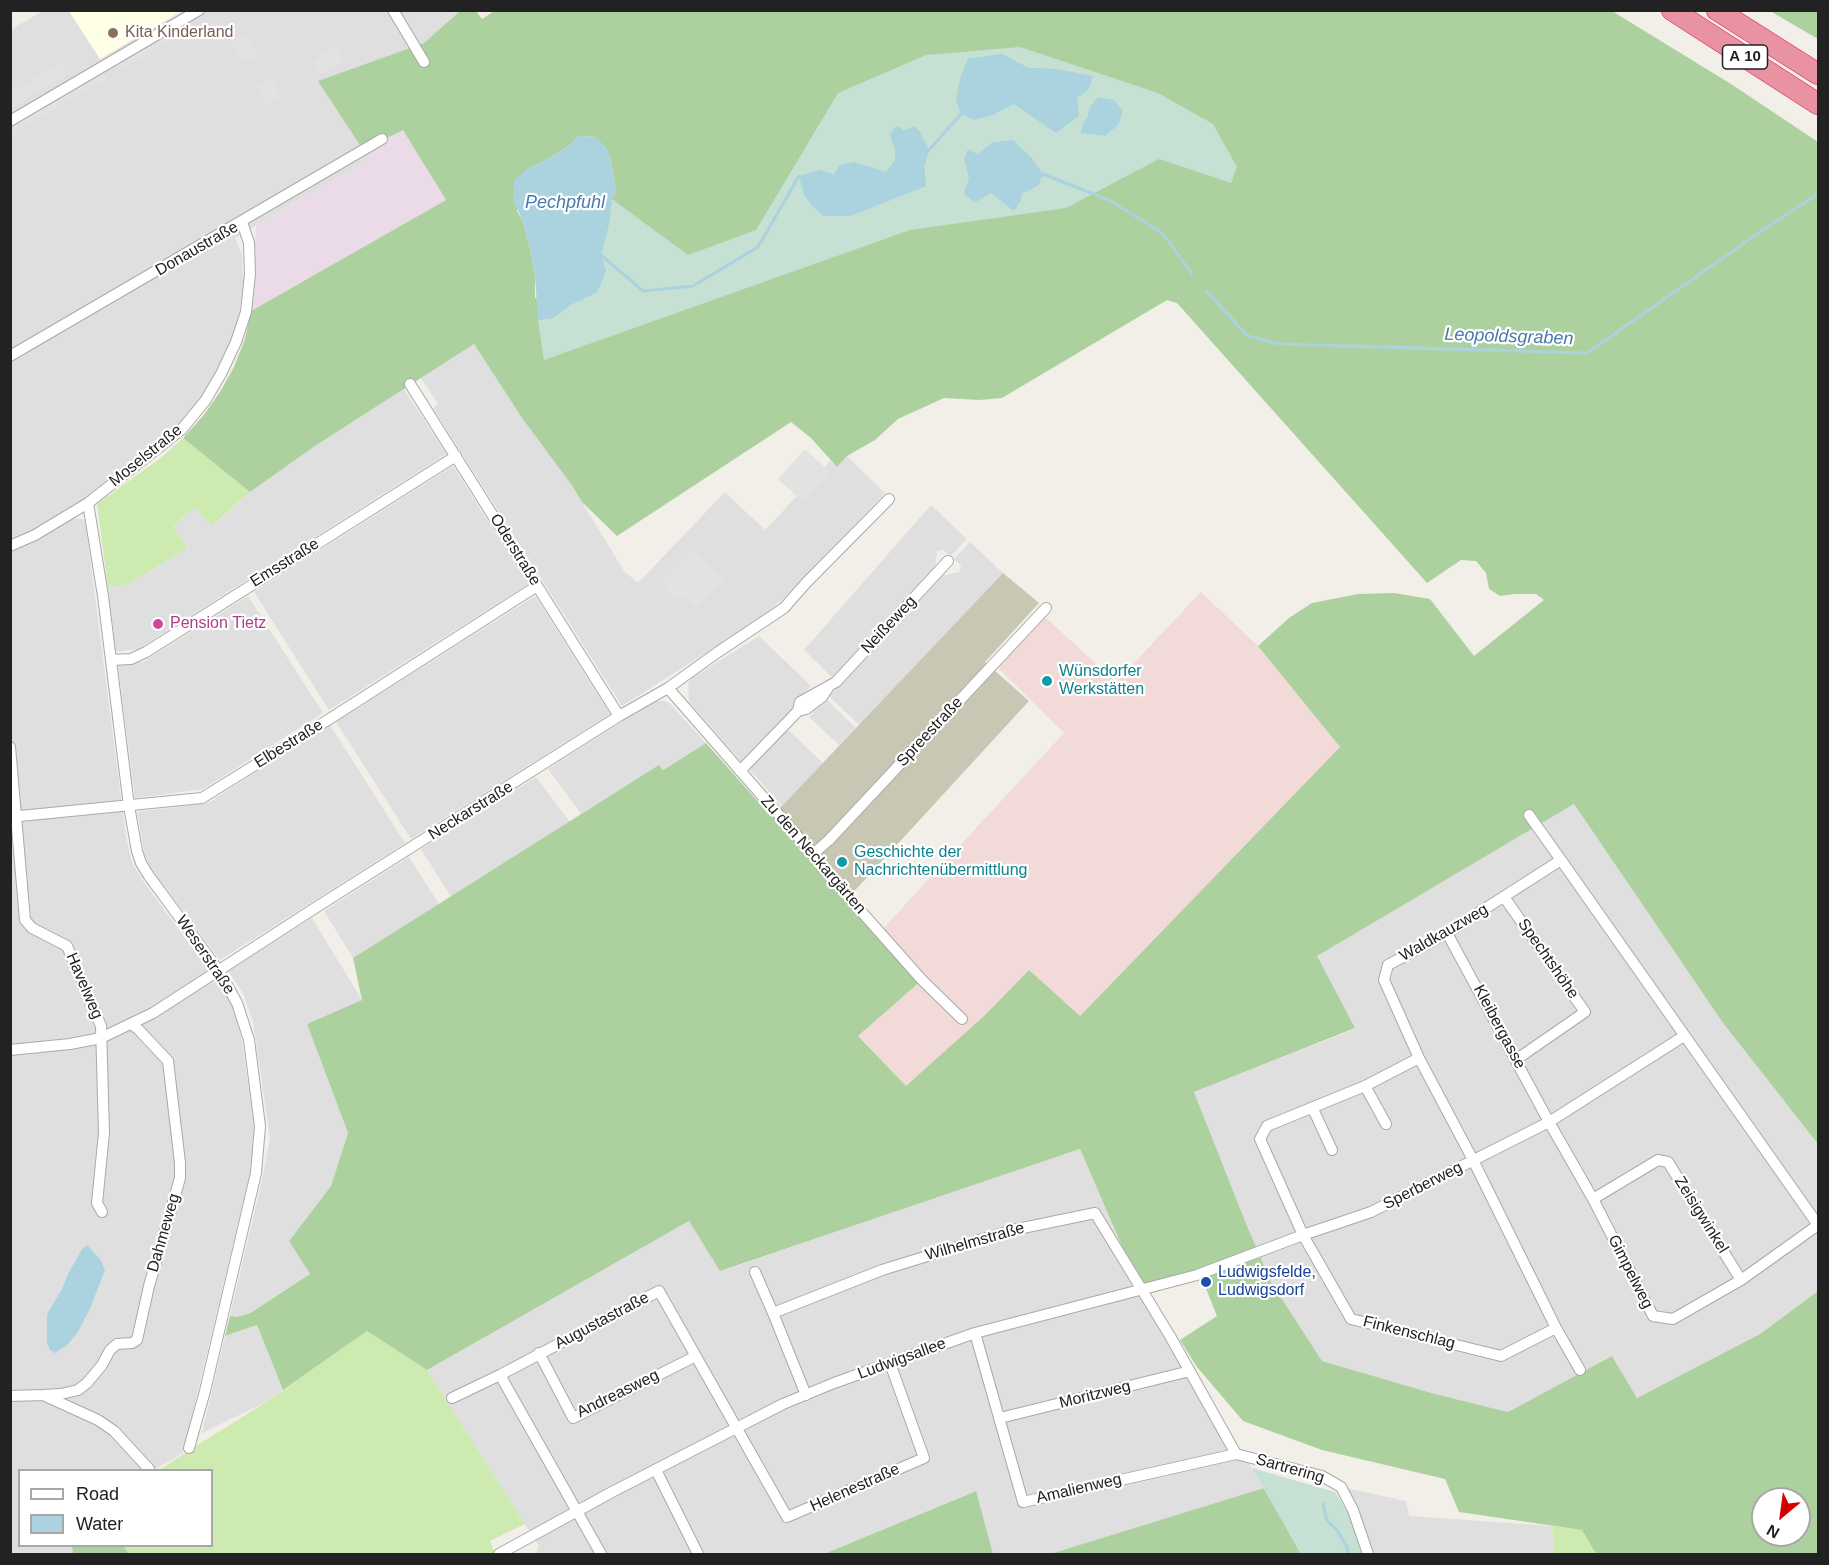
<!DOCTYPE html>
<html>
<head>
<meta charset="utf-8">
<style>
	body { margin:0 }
	#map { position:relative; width:1829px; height:1565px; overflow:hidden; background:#f2efe9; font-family:Helvetica,sans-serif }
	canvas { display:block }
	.frame { position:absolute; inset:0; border:12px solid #222; pointer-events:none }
	.legend { position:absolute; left:18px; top:1469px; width:195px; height:78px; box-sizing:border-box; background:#fff; border:2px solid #a7a7a7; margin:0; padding:8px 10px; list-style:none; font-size:18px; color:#222 }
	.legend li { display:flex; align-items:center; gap:12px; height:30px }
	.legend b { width:30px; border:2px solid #a7a7a7 }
	.north { position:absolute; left:1751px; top:1487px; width:60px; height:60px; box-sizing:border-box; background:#fff; border:2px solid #a7a7a7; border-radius:50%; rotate:209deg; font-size:16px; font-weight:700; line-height:24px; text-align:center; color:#222 }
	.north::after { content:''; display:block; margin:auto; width:21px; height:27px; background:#d40000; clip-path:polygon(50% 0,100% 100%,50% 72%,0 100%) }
</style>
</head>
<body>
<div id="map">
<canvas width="1829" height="1565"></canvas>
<div class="frame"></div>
<ul class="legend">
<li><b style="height:8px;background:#fff"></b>Road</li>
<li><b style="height:16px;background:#aad3df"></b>Water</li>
</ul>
<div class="north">N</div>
</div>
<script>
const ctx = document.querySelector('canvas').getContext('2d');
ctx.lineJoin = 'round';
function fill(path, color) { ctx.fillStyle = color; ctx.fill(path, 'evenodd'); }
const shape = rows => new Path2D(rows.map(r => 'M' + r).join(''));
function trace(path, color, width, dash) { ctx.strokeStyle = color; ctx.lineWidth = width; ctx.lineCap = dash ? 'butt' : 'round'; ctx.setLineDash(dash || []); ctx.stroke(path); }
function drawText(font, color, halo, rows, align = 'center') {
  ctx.font = font + ' Helvetica,sans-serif'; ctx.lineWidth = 4.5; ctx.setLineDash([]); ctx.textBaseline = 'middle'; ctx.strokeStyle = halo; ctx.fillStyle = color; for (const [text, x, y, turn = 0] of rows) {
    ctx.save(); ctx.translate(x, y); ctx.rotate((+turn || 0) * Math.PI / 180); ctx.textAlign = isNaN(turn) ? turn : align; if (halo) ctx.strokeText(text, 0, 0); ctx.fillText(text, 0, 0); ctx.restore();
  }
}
fill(shape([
	[42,11,69,11,100,59,182,11,460,11,424,43,319,81,369,160,235,238,242,254,243,281,240,309,234,336,224,362,194,409,175,430,154,448,82,501,75,519,82,519,85,522,86,527,126,836,131,860,143,881,231,1000,241,1035,256,1138,251,1169,183,1453,154,1470,70,1470,68,1469,67,1470,20,1470,20,1546,72,1546,73,1554,11,1554,11,30],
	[105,1270,90,1309,78,1332,47,1314,62,1289,68,1274],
	[474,344,522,418,573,487,624,571,638,583,725,492,765,530,830,461,837,466,847,456,885,493,781,601,756,621,622,706,433,408,438,404,421,378],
	[404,389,446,454,138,649,116,652,108,587,127,585,188,548,173,526,195,507,213,526,250,492,315,446],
	[453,466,528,584,329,710,254,592],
	[931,505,967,539,951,556,943,550,937,551,935,571,834,679,804,650],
	[970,542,1003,573,859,725,829,696,940,576,960,572,961,566,954,559],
	[248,596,323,713,203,789,135,798,118,665,143,662],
	[535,596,610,714,411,839,336,722],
	[759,636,811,686,796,702,792,710,742,762,689,702,688,684,692,678],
	[826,699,856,728,839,745,809,717],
	[659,701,665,701,670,704,706,743,662,770,659,766,581,814,548,769,650,704],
	[330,725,405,843,220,960,157,877,145,857,137,812,208,803],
	[786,728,823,763,782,806,748,768],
	[536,777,570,822,451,897,421,849],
	[1574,804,1723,1023,1818,1144,1818,1291,1760,1334,1637,1398,1612,1356,1508,1412,1435,1394,1322,1361,1271,1282,1245,1221,1194,1092,1355,1029,1316,956],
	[409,857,439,904,353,958,324,911],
	[312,918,362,1000,307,1024,348,1133,331,1186,289,1241,310,1274,249,1313,237,1317,230,1316,263,1176,270,1138,253,1022,243,993,228,971],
	[1080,1149,1141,1290,1264,1488,1050,1554,993,1554,975,1491,824,1554,536,1554,539,1546,427,1370,689,1221,721,1271],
	[257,1325,283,1390,268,1401,202,1433,225,1336],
	[1341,1487,1406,1501,1409,1516,1552,1526,1554,1554,1368,1554]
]), '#e0dfdf');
fill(shape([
	[1201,592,1258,646,1340,747,1079,1017,1029,970,984,1016,906,1087,858,1036,922,980,879,933,1064,733,997,667,1045,617,1116,682]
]), '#f2dad9');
fill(shape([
	[403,129,446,200,251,311,256,226,369,160,363,150]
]), '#ebdbe8');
fill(shape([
	[69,11,182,11,100,59]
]), '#ffffe5');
fill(shape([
	[1003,573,1039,603,985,662,1029,701,848,898,813,843,782,806]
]), '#c7c7b4');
fill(shape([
	[183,438,250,492,212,526,195,507,173,526,188,548,127,585,108,587,97,504,162,457],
	[367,1331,427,1370,525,1524,490,1541,495,1554,129,1554,124,1546,212,1546,212,1470,159,1470,199,1444,268,1401],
	[1552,1526,1582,1530,1596,1554,1554,1554]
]), '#cdebb0');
fill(shape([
	[496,10,1612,11,1731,84,1818,142,1818,1144,1723,1023,1574,804,1317,956,1355,1028,1194,1092,1245,1221,1271,1282,1322,1361,1435,1394,1508,1412,1612,1356,1637,1398,1760,1334,1818,1291,1818,1554,1596,1554,1582,1530,1459,1512,1445,1479,1322,1450,1243,1421,1197,1367,1180,1340,1217,1316,1199,1271,1141,1290,1080,1149,720,1271,689,1221,427,1370,367,1331,283,1390,257,1325,225,1336,230,1316,237,1317,250,1313,310,1274,289,1241,331,1186,348,1133,307,1024,362,1000,353,958,659,765,663,770,706,743,770,815,782,806,813,843,848,898,922,980,858,1036,906,1086,984,1016,1029,970,1080,1016,1340,747,1258,646,1289,618,1312,603,1358,594,1394,593,1430,599,1474,656,1544,600,1536,594,1515,594,1500,596,1489,589,1486,573,1476,561,1461,560,1427,583,1177,303,1167,300,1002,398,979,400,944,398,898,419,875,440,847,456,837,467,811,438,791,422,617,536,582,502,573,487,522,418,474,344,315,446,250,492,183,438,203,416,220,392,234,367,245,339,251,311,446,200,403,130,363,150,318,81,424,43,460,11,476,11,482,19],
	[578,136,595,137,606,148,611,161,616,191,612,199,601,255,606,271,535,298,535,276,530,248,522,219,517,211,526,170,550,158,571,144],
	[1763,1499,1799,1499,1799,1535,1763,1535],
	[1770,11,1818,11,1818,39],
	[1264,1488,1301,1554,1050,1554],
	[976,1491,993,1554,824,1554],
	[72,1546,124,1546,129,1554,73,1554]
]), '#add19e');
fill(shape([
	[1020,47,1158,93,1213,124,1237,167,1231,183,1159,159,1066,208,910,230,544,360,538,320,553,318,570,305,597,292,606,271,601,255,609,223,612,199,688,255,756,230,838,93,926,55],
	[1002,54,1028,68,1056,69,1057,133,1014,104,956,100,961,76,968,59],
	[914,127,919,131,929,150,924,167,926,186,891,199,820,170,834,175,854,162,886,173,895,160,895,149,890,135],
	[994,142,1037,186,1022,193,991,193,975,202,964,194,977,155],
	[1252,1468,1335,1492,1352,1519,1363,1554,1301,1554]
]), '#c6e0d4');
fill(shape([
	[166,34,170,41,121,69,117,63],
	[245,35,257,55,243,63,231,43],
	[335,46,344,60,320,74,312,61],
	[61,63,68,74,11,108,11,93],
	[103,71,107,78,11,134,10,125],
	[271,79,281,97,267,106,256,87],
	[805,449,830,472,802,501,778,479],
	[693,549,724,578,696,608,683,596,679,601,660,583]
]), '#e2e2e2');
fill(shape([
	[1002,54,1028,68,1056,69,1093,76,1088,90,1077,98,1079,116,1056,133,1014,104,993,115,974,120,961,114,956,100,961,76,968,59],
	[1098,97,1114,100,1123,111,1118,125,1105,136,1081,133,1083,124,1088,117,1089,108],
	[899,126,904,131,914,127,919,131,929,150,924,167,926,186,851,216,823,216,813,207,804,195,799,176,820,170,834,175,839,165,854,162,886,172,895,160,895,149,890,135,894,128],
	[578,136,596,137,606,148,611,161,616,191,612,199,609,223,601,255,606,271,597,292,570,305,553,318,538,320,535,276,530,248,522,219,513,200,514,180,526,170,550,158,571,144],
	[1013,140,1032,158,1043,174,1038,186,1022,193,1021,200,1014,211,991,193,975,202,964,194,969,178,964,158,968,149,977,154,994,142],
	[87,1245,100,1259,105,1270,90,1309,78,1332,67,1345,55,1353,50,1350,47,1343,47,1314,62,1289,68,1274,82,1249]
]), '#aad3df');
trace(shape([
	[929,150,961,114],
	[1043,174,1111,201,1151,226,1164,235,1192,274],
	[601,255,643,291,693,286,758,247,799,176],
	[1206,291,1248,336,1278,344,1587,353,1760,232,1818,194],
	[1323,1504,1327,1521,1337,1530,1347,1547,1348,1554]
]), '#aad3df', 3);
const minor = shape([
	[393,10,424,62],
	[10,121,199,10],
	[10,356,382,139],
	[410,384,619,716],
	[88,503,103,596,129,806,137,851,141,863,149,876,219,971,237,1003,249,1040,260,1126,256,1173,205,1391,189,1448],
	[10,546,35,535,88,503,182,429,205,401,221,374,236,342,246,312,250,274,249,243,242,222],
	[111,660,131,659,146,652,456,456],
	[668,688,813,854,821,866,922,980,962,1019],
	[798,711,806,709,822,697,828,688],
	[10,747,25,920,32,928,67,946,101,1026,104,1133,97,1203,102,1212],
	[740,771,798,711,800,702,836,682,948,561],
	[1529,815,1561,860],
	[10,817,202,798,331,718,537,586],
	[813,854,829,840,1046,608],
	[1504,897,1585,1012,1517,1059],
	[1447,933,1549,1122,1593,1199,1653,1316,1673,1319,1741,1280,1818,1225],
	[10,1050,70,1044,101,1038,153,1013,315,908,619,716,668,688,718,652,784,608,806,583,889,499],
	[1419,1058,1365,1086,1267,1126,1260,1139,1303,1235,1351,1319,1501,1356,1556,1328],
	[1365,1086,1386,1124],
	[1313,1109,1332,1150],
	[1593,1199,1658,1160,1668,1162,1741,1280],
	[755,1272,773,1313],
	[975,1333,1023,1502,1236,1454,1322,1476,1341,1487,1353,1510,1368,1554],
	[539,1353,573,1418,696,1356],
	[1580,1370,1556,1328,1473,1160,1419,1058,1384,980,1388,965,1447,933,1561,860,1818,1225],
	[43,1395,61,1394,78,1390,87,1383,102,1365,110,1350,117,1344,132,1343,137,1340,149,1286,180,1178,180,1163,168,1061,138,1029,131,1024],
	[806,1395,773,1313,882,1270,950,1249,1013,1230,1095,1213,1170,1336,1236,1454],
	[10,1396,43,1395,98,1420,114,1431,149,1469],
	[452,1398,500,1375],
	[1000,1418,1190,1371],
	[656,1470,698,1554],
	[499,1554,612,1492,783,1404,834,1383,975,1333,1197,1275,1303,1235,1371,1212,1549,1122,1684,1036],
	[601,1554,500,1375,659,1291,787,1517,924,1458,890,1363]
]);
const motorway = shape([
	[1672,10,1818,104],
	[1717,10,1818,74]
]);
trace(minor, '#a9a9a9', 12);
trace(motorway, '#dc2a67', 22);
trace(minor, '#fff', 10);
trace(motorway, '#e892a2', 21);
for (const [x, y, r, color] of [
	[113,33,6,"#8d6e63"],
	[158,624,6,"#d1479c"],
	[1047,681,6,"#0f9aa8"],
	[842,862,6,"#0f9aa8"],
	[1206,1282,6,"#1a4fb4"]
]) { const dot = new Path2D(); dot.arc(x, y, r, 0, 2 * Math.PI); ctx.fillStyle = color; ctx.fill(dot); trace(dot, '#fff', 2); }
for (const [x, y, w] of [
	[1745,57,45]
]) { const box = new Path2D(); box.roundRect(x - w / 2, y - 12, w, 24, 4.5); ctx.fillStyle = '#fff'; ctx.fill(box); trace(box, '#222', 1.5); }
drawText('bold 15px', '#222', null, [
	["A 10",1745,57]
]);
drawText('16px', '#785e54', '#fff', [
	["Kita Kinderland",125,33]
], 'left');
drawText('16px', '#222', '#fff', [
	["Donaustraße",197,249,-30],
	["Moselstraße",146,456,-39],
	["Oderstraße",515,550,58],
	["Emsstraße",285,563,-32],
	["Neißeweg",889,625,-47],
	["Spreestraße",930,732,-47],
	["Elbestraße",289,744,-32],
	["Neckarstraße",471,811,-32],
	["Zu den Neckargärten",813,855,49],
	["Waldkauzweg",1444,933,-30],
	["Weserstraße",205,955,56],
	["Spechtshöhe",1548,959,55],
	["Havelweg",84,986,67],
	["Kleibergasse",1499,1027,62],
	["Sperberweg",1423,1186,-27],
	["Zeisigwinkel",1701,1215,58],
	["Dahmeweg",164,1233,-74],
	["Wilhelmstraße",975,1242,-16],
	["Gimpelweg",1630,1272,63],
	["Augustastraße",602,1321,-28],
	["Finkenschlag",1409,1333,14],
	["Ludwigsallee",902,1359,-20],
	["Andreasweg",618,1394,-26],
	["Moritzweg",1095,1395,-14],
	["Sartrering",1290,1469,16],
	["Helenestraße",855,1488,-24],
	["Amalienweg",1079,1489,-13]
]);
drawText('16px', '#b23c85', '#fff', [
	["Pension Tietz",170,624]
], 'left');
drawText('16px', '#0d838f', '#fff', [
	["Wünsdorfer",1059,672],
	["Werkstätten",1059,690],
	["Geschichte der",854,853],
	["Nachrichtenübermittlung",854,871]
], 'left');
drawText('16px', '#164399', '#fff', [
	["Ludwigsfelde,",1218,1273],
	["Ludwigsdorf",1218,1291]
], 'left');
drawText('italic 18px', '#4a7aab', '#fff', [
	["Pechpfuhl",565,203],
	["Leopoldsgraben",1509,337,2]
]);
</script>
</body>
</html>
